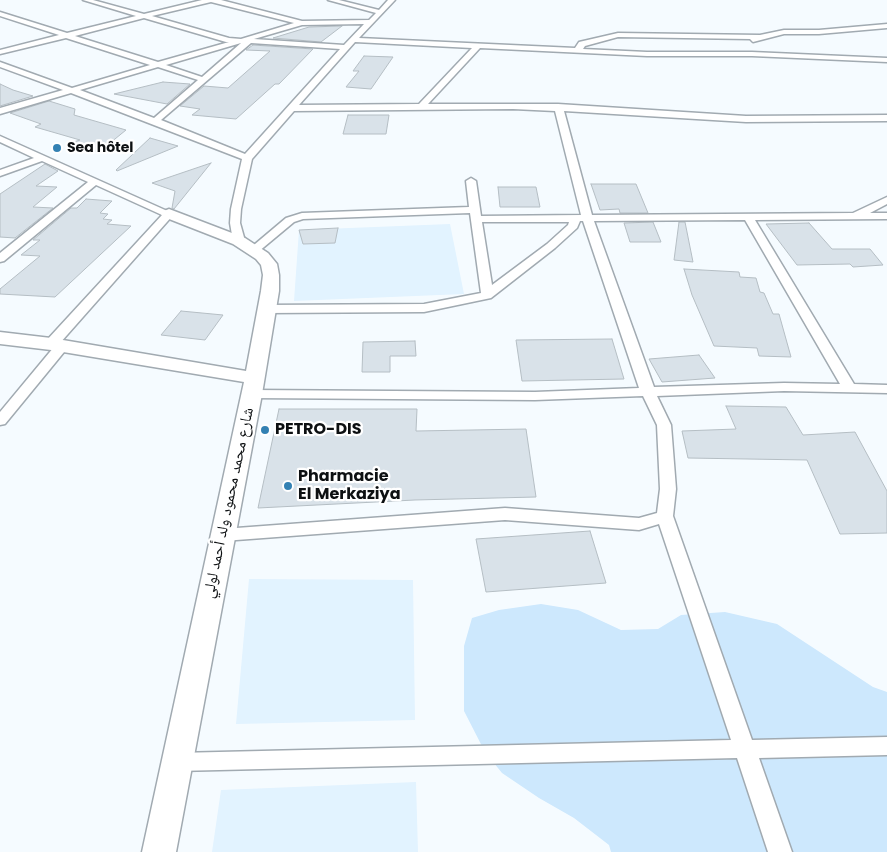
<!DOCTYPE html>
<html>
<head>
<meta charset="utf-8">
<style>
	body { margin:0 }
	canvas { display:block; background:#f5fbff }
</style>
</head>
<body>
<canvas width="887" height="852"></canvas>
<script>
const ctx = document.querySelector('canvas').getContext('2d');
ctx.lineJoin = 'round';
function fill(path, color) { ctx.fillStyle = color; ctx.fill(path, 'evenodd'); }
const shape = rows => new Path2D(rows.map(r => 'M' + r).join(''));
function trace(path, color, width, dash) { ctx.strokeStyle = color; ctx.lineWidth = width; ctx.lineCap = dash ? 'butt' : 'round'; ctx.setLineDash(dash || []); ctx.stroke(path); }
function drawText(font, color, halo, rows, align = 'center') {
  ctx.font = font + ' Poppins,"Noto Naskh Arabic",sans-serif'; ctx.lineWidth = 4.5; ctx.setLineDash([]); ctx.textBaseline = 'middle'; ctx.strokeStyle = halo; ctx.fillStyle = color; for (const [text, x, y, turn = 0] of rows) {
    ctx.save(); ctx.translate(x, y); ctx.rotate((+turn || 0) * Math.PI / 180); ctx.textAlign = isNaN(turn) ? turn : align; if (halo) ctx.strokeText(text, 0, 0); ctx.fillText(text, 0, 0); ctx.restore();
  }
}
fill(shape([
	[450,224,464,294,294,301,299,230],
	[249,579,413,580,415,720,236,724],
	[416,782,418,852,212,852,221,790]
]), '#e2f3ff');
fill(shape([
	[541,604,578,610,621,630,658,629,681,615,725,612,777,624,873,687,887,692,887,852,611,852,609,845,574,818,539,798,502,773,485,752,464,711,464,646,472,618,499,610]
]), '#cde8fd');
const building = shape([
	[342,26,321,42,273,38,309,27,342,26],
	[253,45,313,49,279,84,275,84,236,119,192,115,200,109,180,106,204,86,228,88,270,51,246,50,253,45],
	[364,56,393,57,371,89,346,87,359,71,353,71,364,56],
	[163,82,190,84,167,104,114,94,163,82],
	[0,84,13,90,33,96,0,106,0,84],
	[49,101,75,109,74,115,126,130,99,152,67,144,80,140,35,127,41,124,10,113,49,101],
	[348,115,389,115,386,134,343,134,348,115],
	[150,138,178,146,117,171,116,170,150,138],
	[211,163,174,209,172,208,175,191,152,183,211,163],
	[45,164,58,171,36,186,57,187,33,207,53,208,15,238,0,237,0,194,45,164],
	[591,184,636,184,648,213,620,213,619,209,600,210,591,184],
	[498,187,536,187,540,207,500,207,498,187],
	[86,199,112,201,100,213,108,214,103,219,112,220,107,224,131,226,55,297,0,294,0,289,40,256,21,255,40,240,33,240,71,208,77,208,86,199],
	[653,222,661,242,630,242,624,223,653,222],
	[679,222,685,222,693,262,674,260,679,222],
	[809,223,832,249,870,249,883,265,853,267,850,264,797,265,766,224,809,223],
	[338,228,335,243,303,244,299,230,338,228],
	[684,269,739,272,740,277,756,278,760,292,764,293,773,314,779,314,791,357,759,356,757,348,714,346,692,295,684,269],
	[181,311,223,315,205,340,161,335,181,311],
	[612,339,624,379,522,381,516,340,612,339],
	[415,341,416,356,390,356,390,372,362,372,363,342,415,341],
	[699,355,715,378,662,382,649,359,699,355],
	[726,406,786,407,803,435,855,432,887,491,887,533,840,534,807,460,688,458,682,431,736,429,726,406],
	[279,409,417,409,416,431,526,429,536,497,415,500,258,508,279,409],
	[590,531,606,583,486,592,476,539,590,531]
]);
fill(building, '#d9e2e9');
trace(building, '#b5bec4', 1);
const street = shape([
	[83,0,93,0,144,14,202,0,221,0,302,21,369,20,376,13,328,0,339,0,379,10,388,0,395,0,359,38,575,48,579,42,618,33,760,35,784,30,819,30,887,24,887,28,819,34,784,34,753,42,750,39,618,37,585,46,583,49,647,52,752,52,887,58,887,62,752,56,647,56,480,48,428,104,558,104,746,116,887,115,887,121,746,122,564,111,592,215,853,213,887,197,887,204,870,213,887,213,887,219,755,220,854,384,887,385,887,393,784,391,657,396,671,425,676,489,673,516,752,740,887,737,887,755,759,758,792,852,768,852,737,758,176,771,168,769,165,762,168,755,176,753,731,740,659,524,639,530,505,520,223,541,217,539,214,535,217,531,223,529,505,508,639,518,657,513,660,489,657,425,643,396,535,400,252,398,247,397,245,394,247,391,252,390,535,392,639,388,583,221,580,221,577,228,555,248,491,298,424,312,267,313,261,309,267,305,424,304,481,293,470,213,303,219,294,222,258,252,254,253,248,250,286,218,302,213,469,207,466,181,471,178,476,181,481,216,581,215,555,111,513,109,294,111,252,159,241,209,240,223,245,241,239,244,233,241,230,223,231,209,242,159,71,93,0,114,0,108,63,90,0,67,0,62,72,88,150,65,66,38,0,54,0,50,59,35,0,16,0,12,67,33,136,16,83,0],
	[211,2,294,23,241,39,229,38,152,16,211,2],
	[144,18,226,42,229,42,158,62,75,36,144,18],
	[364,24,344,45,254,39,302,25,364,24],
	[355,42,472,48,419,104,299,105,355,42],
	[241,43,202,77,166,65,241,43],
	[251,43,340,49,245,154,161,120,251,43],
	[158,67,198,80,154,118,80,90,158,67],
	[745,220,840,384,784,383,654,387,594,221,745,220],
	[482,222,569,222,568,225,547,244,492,285,482,222],
	[0,136,174,214,60,343,67,343,69,346,5,424,0,425,0,412,54,347,46,347,44,344,46,341,162,215,96,185,4,261,0,262,0,253,88,182,42,161,0,176,0,170,34,158,0,142,0,136]
]);
const secondary = shape([
	[169,209,245,238,268,253,277,264,279,275,279,291,262,394,176,852,142,852,244,382,51,350,0,344,0,332,51,338,246,371,261,291,263,275,261,265,256,259,233,244,164,217,161,214,164,211,169,209]
]);
trace(street, '#a1aab1', 3);
trace(secondary, '#a1aab1', 3);
fill(street, '#fff');
fill(secondary, '#fff');
for (const [x, y, r, color] of [
	[57,148,5,"#3381b3"],
	[265,430,5,"#3381b3"],
	[288,486,5,"#3381b3"]
]) { const dot = new Path2D(); dot.arc(x, y, r, 0, 2 * Math.PI); ctx.fillStyle = color; ctx.fill(dot); trace(dot, '#fff', 2); }
drawText('bold 14px', '#0d1012', '#fff', [
	["Sea hôtel",67,148]
], 'left');
drawText('bold 16px', '#0d1012', '#fff', [
	["PETRO-DIS",275,430],
	["Pharmacie",298,477],
	["El Merkaziya",298,495]
], 'left');
drawText('16px', '#0d1012', '#fff', [
	["شارع محمد محمود ولد أحمد لولي",229,503,-78]
]);
</script>
</body>
</html>
